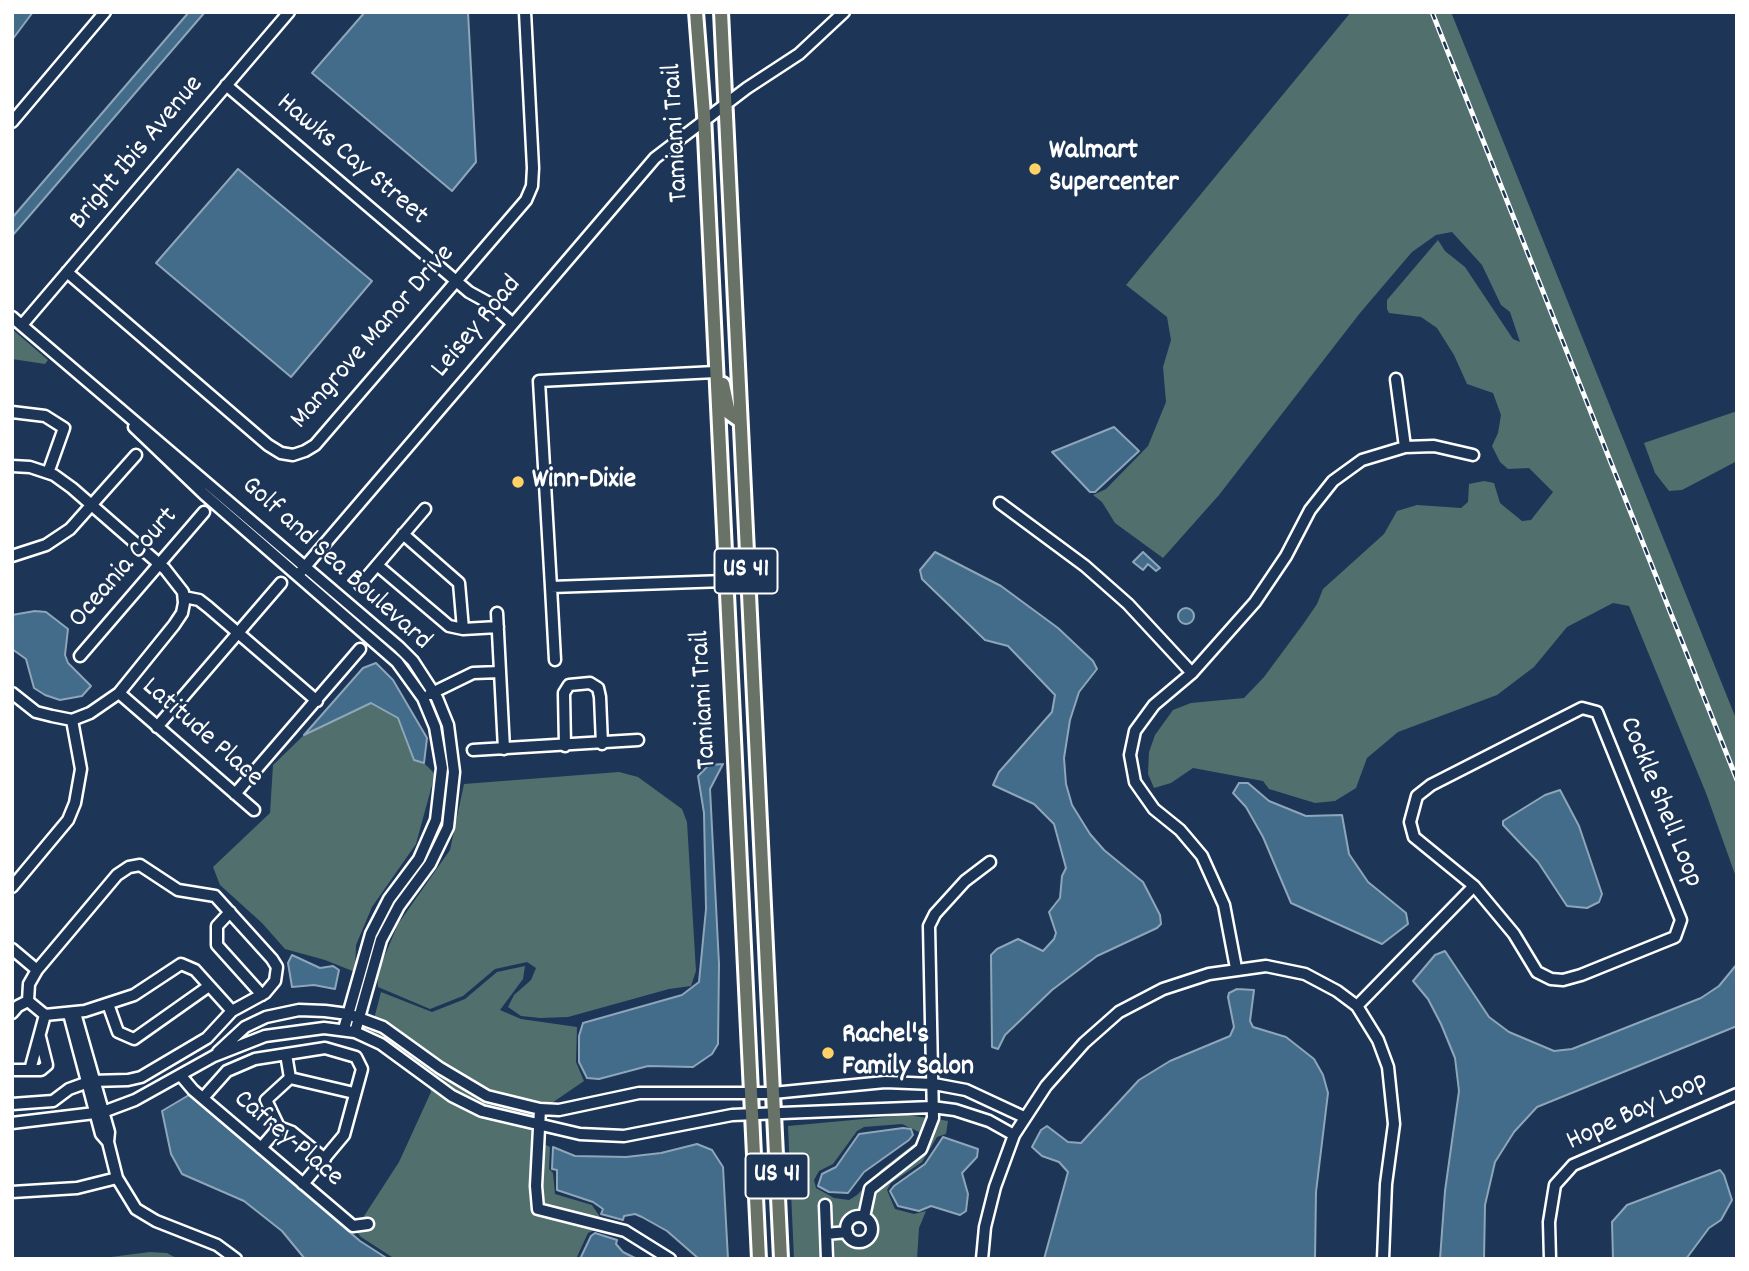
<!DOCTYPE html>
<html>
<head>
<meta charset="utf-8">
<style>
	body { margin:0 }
	#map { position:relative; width:1749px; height:1271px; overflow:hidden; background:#1d3557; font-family:Dekko,sans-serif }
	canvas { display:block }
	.frame { position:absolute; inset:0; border:14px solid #fff; pointer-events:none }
</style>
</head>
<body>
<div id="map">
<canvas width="1749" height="1271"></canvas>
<div class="frame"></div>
</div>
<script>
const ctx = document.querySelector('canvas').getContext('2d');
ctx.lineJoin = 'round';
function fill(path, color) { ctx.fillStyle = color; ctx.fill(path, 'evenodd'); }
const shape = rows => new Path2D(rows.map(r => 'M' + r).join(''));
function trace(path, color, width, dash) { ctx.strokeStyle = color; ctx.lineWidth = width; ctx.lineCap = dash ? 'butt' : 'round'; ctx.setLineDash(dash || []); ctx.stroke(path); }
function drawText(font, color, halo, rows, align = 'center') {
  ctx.font = font + ' Dekko,sans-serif'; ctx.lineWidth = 5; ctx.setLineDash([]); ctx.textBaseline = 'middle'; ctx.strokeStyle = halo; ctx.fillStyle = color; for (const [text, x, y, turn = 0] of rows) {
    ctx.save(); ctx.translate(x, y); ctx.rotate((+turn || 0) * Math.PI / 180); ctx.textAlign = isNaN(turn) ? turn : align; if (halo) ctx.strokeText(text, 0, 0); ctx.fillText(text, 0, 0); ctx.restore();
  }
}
fill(shape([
	[1351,12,1451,12,1737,721,1737,880,1706,793,1629,606,1613,603,1567,627,1534,667,1497,695,1398,732,1367,758,1356,788,1335,801,1315,803,1269,789,1263,781,1193,768,1171,783,1154,788,1148,774,1149,752,1155,735,1173,710,1191,703,1244,698,1264,677,1304,623,1317,604,1323,589,1384,534,1397,511,1417,505,1461,508,1468,502,1469,484,1484,481,1494,483,1500,503,1522,521,1531,520,1553,492,1529,468,1508,469,1500,462,1492,446,1498,433,1501,415,1493,393,1467,384,1454,355,1437,328,1421,317,1389,313,1387,309,1387,300,1438,240,1445,251,1465,267,1513,339,1520,342,1510,312,1501,305,1482,265,1452,232,1436,235,1412,252,1360,313,1219,495,1163,558,1115,523,1102,502,1093,495,1106,489,1148,446,1166,402,1163,367,1171,340,1167,317,1126,285],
	[12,329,48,360,45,364,12,359],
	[1737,411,1737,461,1682,490,1669,491,1655,473,1644,443],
	[371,703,399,718,414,760,424,763,435,774,416,844,372,907,356,945,355,972,325,960,285,949,262,923,220,885,213,867,270,813,273,765,304,735],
	[619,772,638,777,682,809,687,822,696,971,691,986,669,989,568,1017,540,1018,521,1016,508,1007,514,995,531,980,536,968,527,962,495,969,463,996,430,1009,378,987,377,974,398,924,450,850,464,784],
	[525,966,523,979,500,1010,521,1019,577,1027,576,1062,584,1081,549,1105,489,1092,442,1065,405,1035,374,1019,381,992,432,1012,465,999,497,972],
	[372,1026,459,1085,486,1099,536,1112,536,1121,483,1108,453,1093,401,1049,370,1034],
	[429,1084,480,1115,535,1129,531,1186,534,1209,606,1229,605,1233,595,1230,588,1233,576,1259,395,1259,361,1237,355,1230,399,1162,431,1092],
	[907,1115,928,1118,917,1146,871,1179,866,1187,860,1212,849,1215,842,1228,830,1229,829,1201,821,1201,823,1259,794,1259,788,1126],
	[902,1124,919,1132,919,1140,882,1169,857,1195,849,1200,834,1198,816,1188,814,1180,819,1171,833,1164,857,1131,864,1127],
	[937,1119,948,1121,946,1134,937,1137,922,1162,891,1183,887,1190,895,1209,914,1214,926,1211,919,1228,917,1259,831,1259,830,1237,845,1236,860,1245,874,1237,875,1225,868,1215,873,1191,924,1151],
	[543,1131,544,1144,550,1147,549,1169,553,1173,555,1194,592,1205,600,1217,608,1221,541,1205],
	[150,1252,167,1253,178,1259,95,1259]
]), '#516f6d');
const water = shape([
	[12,12,33,12,12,40,12,12],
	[189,12,205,12,12,236,12,218,189,12],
	[365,12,468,12,476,162,452,191,312,73,365,12],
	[238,169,372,281,291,377,156,263,238,169],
	[1114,427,1139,451,1095,492,1090,492,1052,452,1114,427],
	[935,552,1001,586,1058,628,1093,661,1097,669,1079,692,1070,720,1064,758,1066,784,1072,805,1090,834,1104,850,1143,882,1160,915,1161,924,1157,928,1097,956,1052,990,1005,1035,998,1049,992,1047,991,955,997,949,1018,939,1043,951,1054,939,1056,933,1049,912,1060,898,1062,876,1066,868,1054,824,1034,804,993,785,999,772,1052,712,1055,695,1008,646,985,640,922,579,920,570,935,552],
	[1143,552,1160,568,1156,571,1148,564,1143,570,1133,562,1143,552],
	'1178 616a8 8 0 1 1 16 0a8 8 0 1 1-16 0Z',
	[35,611,46,612,68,629,65,655,68,663,91,686,82,696,60,700,45,695,34,688,26,659,12,649,12,615,35,611],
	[376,663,393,680,427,738,424,763,414,760,398,718,371,703,304,735,363,668,376,663],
	[723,764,710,789,719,964,718,1044,712,1054,693,1067,648,1066,599,1079,587,1078,579,1062,579,1036,583,1023,682,995,699,982,706,909,704,813,698,776,709,765,723,764],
	[1239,783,1248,783,1269,801,1306,816,1342,815,1349,854,1368,882,1406,913,1408,924,1382,944,1291,903,1263,837,1246,807,1233,793,1239,783],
	[1560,790,1579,826,1602,894,1599,902,1587,908,1567,906,1538,862,1503,825,1503,821,1545,795,1560,790],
	[1445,951,1489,1017,1509,1032,1554,1051,1572,1049,1701,998,1719,986,1737,964,1737,1026,1537,1107,1514,1132,1495,1162,1485,1205,1484,1259,1440,1259,1445,1191,1459,1091,1455,1058,1441,1024,1428,999,1413,981,1435,955,1445,951],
	[292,955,320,968,333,966,339,970,335,989,314,985,292,987,288,963,292,955],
	[1237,989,1254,990,1250,1021,1253,1027,1286,1037,1314,1059,1323,1075,1328,1093,1316,1192,1315,1259,1044,1259,1068,1172,1059,1162,1042,1156,1032,1147,1041,1130,1047,1126,1068,1142,1081,1143,1139,1080,1170,1061,1230,1036,1234,1027,1228,997,1229,993,1237,989],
	[189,1095,360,1241,388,1259,305,1259,282,1231,244,1201,182,1174,171,1154,162,1111,189,1095],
	[903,1128,911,1129,913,1135,909,1140,864,1172,848,1193,829,1192,818,1186,822,1174,836,1167,859,1134,903,1128],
	[943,1137,978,1149,977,1157,962,1173,968,1194,966,1211,960,1215,931,1206,919,1211,898,1206,890,1191,894,1186,925,1164,943,1137],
	[697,1144,712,1150,723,1167,728,1259,699,1259,667,1231,642,1217,635,1214,624,1216,623,1220,601,1214,603,1209,593,1202,557,1190,557,1170,552,1169,553,1147,575,1156,626,1157,661,1153,697,1144],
	[1720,1170,1724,1175,1732,1200,1721,1220,1709,1228,1686,1259,1613,1259,1612,1222,1627,1205,1720,1170],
	[595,1233,617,1240,616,1244,623,1252,637,1259,580,1259,591,1236,595,1233]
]);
fill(water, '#436b8a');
trace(water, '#8ea6b9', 2);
const minor = shape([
	[226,85,469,292,489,303,512,323],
	[12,122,105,12],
	[67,272,268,445,281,453,293,455,305,451,315,445,526,200,532,186,533,168,525,12],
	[12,317,399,647,413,661,437,698,448,725,454,772,448,827,430,864,399,906,381,940,355,1032],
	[22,325,289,12],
	[715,372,539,381,551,587,725,581],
	[1396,379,1405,447],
	[12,412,45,416,64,428,48,473],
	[134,427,204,494,397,662,423,698,435,727,442,768,436,820,419,859,389,899,371,934,344,1029],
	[12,466,30,467,54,475,72,488,165,569,183,592,184,603,182,613,174,625,119,693,90,713,72,720,52,716,36,712,12,693],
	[1000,503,1085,566,1128,604,1192,673],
	[403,534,459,583,463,629],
	[12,556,46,545,70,529,136,455],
	[377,565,449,626,463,629,498,627],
	[298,575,655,158,747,88,799,54,844,12],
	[360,585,425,509],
	[551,587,555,660],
	[184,597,199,600,208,607,317,701],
	[497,613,504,749],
	[80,656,204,512],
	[119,693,254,810],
	[430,694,473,673,500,672],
	[157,727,281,583],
	[565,746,564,693,569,685,590,683,598,688,600,697,602,744],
	[473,750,638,740],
	[235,794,360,649],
	[12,887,68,820,75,803,81,769,72,720],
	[230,912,217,926,217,945,262,995],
	[12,949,37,970],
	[1236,968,1224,905,1202,856,1180,830,1154,809,1135,782,1130,755,1135,731,1154,705,1192,673,1255,602,1286,556,1310,510,1333,481,1362,460,1405,447,1434,446,1473,455],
	[108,1004,118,1032,134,1039,209,986],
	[1357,1006,1474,886,1514,934,1537,972,1551,979,1563,980,1581,975,1675,937,1681,920,1597,712,1582,708,1431,785,1417,796,1410,822,1414,837,1474,886],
	[12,1013,18,1006,28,1001],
	[69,1014,101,1134,108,1142,109,1132,75,1013],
	[218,1052,245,1027,266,1017,299,1010,325,1011,348,1014,383,1027,440,1068,487,1096,540,1109,559,1110,639,1093,773,1093,885,1082,934,1084,966,1090,1024,1117],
	[12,1070,41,1070,47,1065,40,1037],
	[30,1070,45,1015],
	[182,1077,193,1090,353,1226,368,1224],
	[290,1078,354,1093],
	[203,1098,227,1071,255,1059,325,1048,356,1057,362,1069,344,1135,303,1184],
	[12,1104,53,1101,69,1089,91,1081,128,1080,141,1077,207,1038,232,1011,265,993,275,981,277,967,272,959,215,896,178,890,140,865,129,867,117,875,37,970,29,984,28,1001,45,1015,85,1011,134,995,181,964,195,970,232,1011],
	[540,1109,536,1186,538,1209,625,1231,670,1259],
	[12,1123,103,1112,135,1100,214,1056,265,1036,324,1028,355,1032,381,1044,452,1096,482,1111,580,1134,624,1136,732,1115,932,1107,955,1110,989,1121,1014,1135],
	[279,1127,292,1132,325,1159],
	[108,1142,117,1178,136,1209,156,1221,217,1245,236,1259],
	[261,1148,279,1127,266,1100,290,1078,286,1054],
	[12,1192,77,1188,117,1178],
	[825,1205,827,1259],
	'846 1229a13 13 0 1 1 26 0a13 13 0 1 1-26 0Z',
	[864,1217,870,1189,921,1149,933,1118,929,926,935,914,965,881,990,862],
	[826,1234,847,1232],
	[982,1259,985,1227,995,1187,1014,1135,1046,1086,1084,1043,1119,1012,1163,989,1209,974,1266,966,1305,974,1337,991,1357,1006,1378,1040,1388,1067,1394,1124,1386,1184,1383,1259],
	[1550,1259,1549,1222,1555,1185,1573,1165,1737,1094]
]);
const major = shape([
	[696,12,704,115,759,1259],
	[721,12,781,1259],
	[723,384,729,413,740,421]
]);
trace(minor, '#fff', 15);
trace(major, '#fff', 18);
trace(minor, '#1d3557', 10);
trace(major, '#697266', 12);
const rail = shape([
	[1432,12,1737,780]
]);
trace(rail, '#fff', 5);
trace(rail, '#1d3557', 2.5, [8]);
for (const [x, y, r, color] of [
	[1035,169,7,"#ffd166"],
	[518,482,7,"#ffd166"],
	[828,1053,7,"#ffd166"]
]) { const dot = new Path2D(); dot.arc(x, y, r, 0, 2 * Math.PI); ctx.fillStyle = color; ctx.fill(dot); trace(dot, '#1d3557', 2.5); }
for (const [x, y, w] of [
	[746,571,63],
	[777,1176,63]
]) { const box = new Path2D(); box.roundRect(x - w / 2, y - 22.5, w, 45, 5); ctx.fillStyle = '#1d3557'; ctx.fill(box); trace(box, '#fff', 2); }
drawText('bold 26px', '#fff', null, [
	["US 41",746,571],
	["US 41",777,1176]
]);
drawText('28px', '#fff', '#1d3557', [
	["Tamiami Trail",678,133,-93],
	["Bright Ibis Avenue",138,154,-50],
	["Hawks Cay Street",351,161,40],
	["Leisey Road",478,328,-50],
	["Mangrove Manor Drive",374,338,-49],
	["Golf and Sea Boulevard",335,565,42],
	["Oceania Court",125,569,-49],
	["Tamiami Trail",706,700,-93],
	["Latitude Place",201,734,41],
	["Cockle Shell Loop",1659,803,68],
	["Hope Bay Loop",1638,1113,-25],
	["Cafrey Place",287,1140,40]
]);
drawText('bold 28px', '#fff', '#1d3557', [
	["Walmart",1049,153],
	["Supercenter",1049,185],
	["Winn-Dixie",532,482],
	["Rachel's",842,1037],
	["Family Salon",842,1069]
], 'left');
</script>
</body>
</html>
